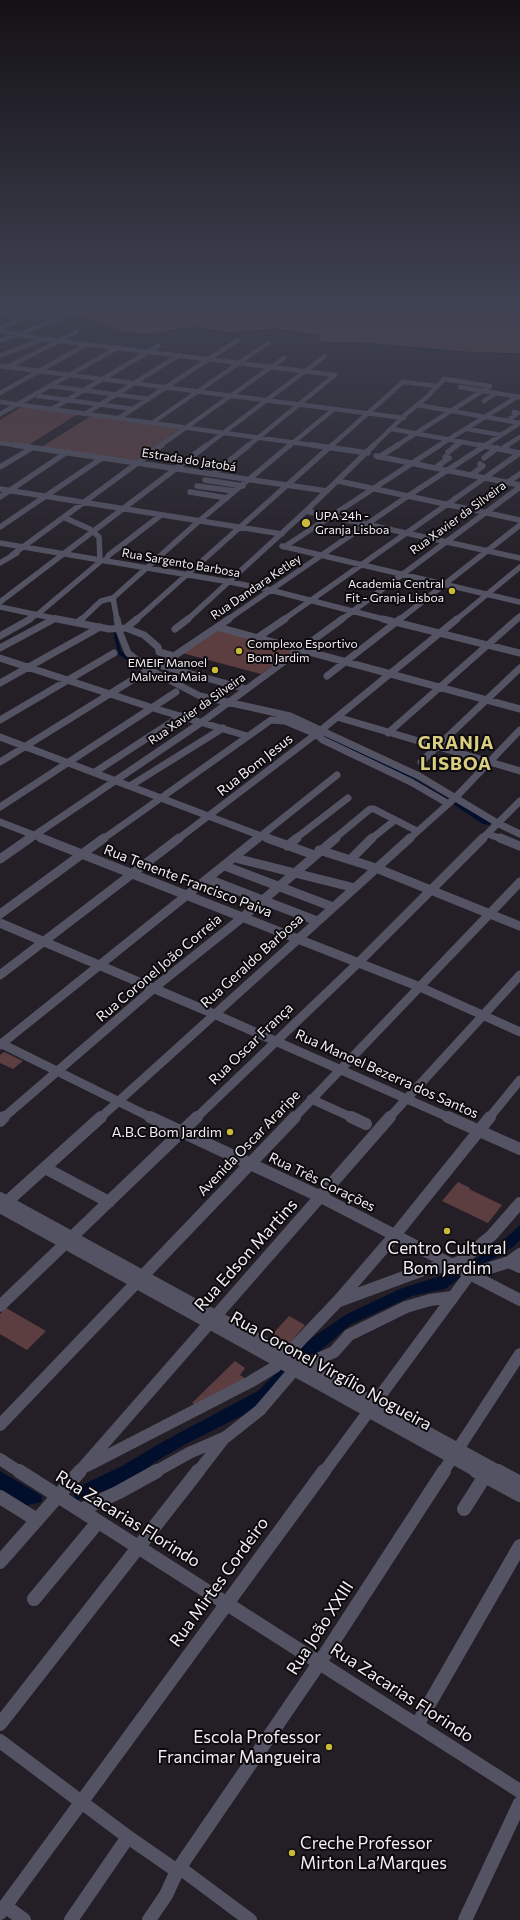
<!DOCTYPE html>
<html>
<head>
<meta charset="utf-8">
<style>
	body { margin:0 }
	canvas { display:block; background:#241f26 }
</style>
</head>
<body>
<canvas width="520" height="1920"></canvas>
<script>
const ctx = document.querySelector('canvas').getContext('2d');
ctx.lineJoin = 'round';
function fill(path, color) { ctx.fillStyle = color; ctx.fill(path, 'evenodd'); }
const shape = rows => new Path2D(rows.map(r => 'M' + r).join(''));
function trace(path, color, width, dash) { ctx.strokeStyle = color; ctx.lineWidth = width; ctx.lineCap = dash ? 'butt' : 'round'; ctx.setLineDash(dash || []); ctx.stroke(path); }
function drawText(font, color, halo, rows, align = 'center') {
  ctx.font = font + ' Commissioner,sans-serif'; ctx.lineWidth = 4; ctx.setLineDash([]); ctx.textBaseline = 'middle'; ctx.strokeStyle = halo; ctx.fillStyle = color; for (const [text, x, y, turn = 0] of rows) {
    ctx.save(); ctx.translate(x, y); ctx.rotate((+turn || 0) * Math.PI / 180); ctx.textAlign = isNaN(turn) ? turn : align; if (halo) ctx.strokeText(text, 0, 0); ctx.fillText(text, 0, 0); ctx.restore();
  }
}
fill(shape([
	[50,309,520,309,520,354,465,352,361,343,323,343,317,340,319,337,317,335,276,329,239,331,229,333,203,328,192,327,153,334,135,334,115,330,86,318,63,315,50,311],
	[23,406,78,414,27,446,0,442,0,420],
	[91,416,182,429,136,461,40,448],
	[216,629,295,650,261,674,182,653],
	[4,1052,23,1061,13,1069,0,1063,0,1055],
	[458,1182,470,1188,469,1189,502,1205,488,1223,442,1201],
	[6,1308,46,1331,27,1350,0,1334,0,1314],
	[289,1316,305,1325,287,1346,270,1337],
	[235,1361,245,1368,240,1375,248,1380,196,1405,192,1403]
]), '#5d3e40');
fill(shape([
	[113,630,116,630,121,651,147,670,142,670,118,654],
	[319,733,412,777,449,799,446,802,317,735],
	[455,802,488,820,491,823,489,825,483,824,453,804],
	[520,1225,520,1240,513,1247,478,1268,461,1268,504,1240],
	[455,1271,464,1275,445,1289,412,1296,350,1325,320,1351,306,1358,300,1360,292,1356,310,1339,347,1314,400,1289],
	[281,1368,286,1371,282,1377,251,1411,184,1445,155,1462,140,1474,117,1486,75,1501,74,1491,78,1487,122,1466,164,1441,258,1391],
	[0,1471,42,1496,42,1502,24,1506,0,1492]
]), '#010f2c');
trace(shape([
	[50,309,50,311,63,315,86,318,115,330,135,334,153,334,192,327,229,333,276,329,317,335,320,337,317,340,323,343,361,343,465,352,520,354]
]), '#010f2c', 1);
trace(shape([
	[0,314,14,309],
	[0,328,22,319],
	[0,331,44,339,335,375,248,446],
	[0,341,57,320],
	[0,356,43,339],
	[0,366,404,418],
	[8,367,76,332],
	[51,386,149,399],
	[460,387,520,397],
	[0,393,87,344],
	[38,396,133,409],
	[484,401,496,393],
	[0,402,319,446],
	[418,405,520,423],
	[52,409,158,346],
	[0,414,117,348],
	[85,414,179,355],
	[119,418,238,340],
	[507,421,518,413,514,412],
	[152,423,268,343],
	[392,429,484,446],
	[467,429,501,435],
	[0,443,22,446],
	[160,446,284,358],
	[206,446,325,356],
	[289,446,334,409],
	[331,446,403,382,437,386],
	[373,446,405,415,428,396,444,379,490,386,396,446],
	[438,446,517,397],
	[456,446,462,442],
	[484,446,520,423],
	[506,446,520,437]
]), '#545364', 4.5);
trace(shape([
	[15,445,327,491],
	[312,445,368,453],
	[479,445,520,453],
	[502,449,508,445],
	[448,452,457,445],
	[376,456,520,485],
	[379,457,398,445],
	[484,458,497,448],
	[0,467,32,448],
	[435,468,449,458,445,457],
	[213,474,249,445],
	[471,475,483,466,480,464],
	[205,480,243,486],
	[338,481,520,520],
	[508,482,520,474],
	[197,486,235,491],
	[0,489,282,534],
	[190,492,227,498],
	[0,497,67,452],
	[306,511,520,558],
	[65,518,90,529,99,537,100,560],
	[0,527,102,458],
	[0,543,230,582,270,590,387,620],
	[282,546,520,602],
	[284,547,440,445],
	[12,555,162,445],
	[105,561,109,555,161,515],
	[0,563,17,553],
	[113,598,117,620],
	[113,598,199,521,290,445],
	[0,602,207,445],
	[0,607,62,620],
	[28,620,38,614,101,561],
	[52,620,55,618],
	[81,620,101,601,113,598],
	[136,620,332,445],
	[187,620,306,511,374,445],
	[227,620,408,496,486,445],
	[283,620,520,453],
	[341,620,520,487],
	[399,620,520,525],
	[456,620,520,567],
	[516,620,520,616]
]), '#545364', 5.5);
trace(shape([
	[57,619,109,629,126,628,144,635,158,647,159,652,174,656],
	[117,619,120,633,128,653,150,670,200,696,290,716,419,776,499,824,520,834],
	[383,619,520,653],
	[78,622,82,619],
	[217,627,520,709],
	[126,628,137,619],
	[175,629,188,619],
	[0,636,30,619],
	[257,638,285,619],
	[0,648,54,619],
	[0,658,153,708,247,736],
	[159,665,246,689],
	[327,676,400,619],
	[0,683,100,627],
	[337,717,520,771],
	[0,720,114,653],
	[388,733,517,619],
	[0,737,269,839],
	[0,762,145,672,174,656,229,619],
	[421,762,520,668],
	[95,772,181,716],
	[130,786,223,728],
	[0,807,176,692],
	[0,822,44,839],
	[488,834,502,839],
	[29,839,202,722,342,619],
	[103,839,271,720,285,721,316,734,323,740,411,782,447,803],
	[178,839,320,731,457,619],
	[257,839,337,775],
	[295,839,348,798],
	[334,839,370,809,374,809,417,831],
	[371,839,395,820],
	[409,839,455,798,520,730],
	[482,839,520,801]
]), '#545364', 7);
trace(shape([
	[41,838,420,987,520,1032],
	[267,838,314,855],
	[500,838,520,846],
	[287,846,297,838],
	[319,850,376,868,520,926],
	[235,858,355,888],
	[0,859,30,838],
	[350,860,372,838],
	[225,866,333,907],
	[208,879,317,921],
	[0,914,104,838],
	[0,923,214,1014,450,1118],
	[0,975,179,838],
	[0,1043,152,1118],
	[0,1045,258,838],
	[311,1099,353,1118],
	[3,1118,154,988,243,917,336,838],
	[100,1118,410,838],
	[196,1118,358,963,483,838],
	[294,1118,520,882],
	[389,1118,520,975],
	[489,1118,520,1080]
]), '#545364', 9);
trace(shape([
	[150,1117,321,1197,520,1300],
	[351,1117,366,1124],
	[448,1117,520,1149],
	[0,1121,4,1117],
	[45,1168,109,1202],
	[0,1198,500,1472],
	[0,1207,478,1472],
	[0,1208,101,1117],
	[509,1262,520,1267],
	[339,1301,423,1270,452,1265,461,1261,492,1235,520,1203],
	[0,1306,197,1117],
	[0,1425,295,1117],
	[0,1459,20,1472],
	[87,1466,250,1382,275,1367,338,1301,395,1235,490,1117],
	[79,1472,390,1117],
	[155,1472,189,1453,226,1437,260,1410,295,1369,334,1352,349,1335,406,1307,430,1300,452,1297],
	[198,1472,225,1437],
	[324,1472,470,1274,509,1262,520,1254],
	[443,1472,520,1354]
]), '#545364', 12);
trace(shape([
	[19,1471,520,1791],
	[476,1471,520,1495],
	[498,1471,520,1483],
	[0,1497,37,1520],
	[464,1509,485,1476],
	[81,1510,119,1492,157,1471],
	[0,1562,80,1471],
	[34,1599,98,1522],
	[0,1724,198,1471],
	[417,1725,520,1546],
	[0,1741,128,1837,177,1871],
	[180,1868,250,1920],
	[5,1906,24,1920],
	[0,1913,324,1471],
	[71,1920,128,1837],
	[149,1920,166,1895,177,1871,320,1662,444,1471],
	[465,1920,520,1803]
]), '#545364', 14);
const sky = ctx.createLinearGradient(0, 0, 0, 578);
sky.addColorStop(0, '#141115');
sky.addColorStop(0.53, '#3f4252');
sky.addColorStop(1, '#3f425200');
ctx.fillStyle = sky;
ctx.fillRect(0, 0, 520, 578);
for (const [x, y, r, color] of [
	[306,523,5,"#caba39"],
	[452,591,4,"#caba39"],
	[239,651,4,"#caba39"],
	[215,670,4,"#caba39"],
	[230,1132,4,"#caba39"],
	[447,1231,4,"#caba39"],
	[329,1747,4,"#caba39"],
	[292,1853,4,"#caba39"]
]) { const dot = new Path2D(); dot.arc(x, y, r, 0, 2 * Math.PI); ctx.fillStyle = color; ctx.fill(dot); trace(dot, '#0c0a0d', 1.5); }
drawText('12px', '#f2eef4', '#0c0a0d', [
	["Estrada do Jatobá",189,460,9],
	["Rua Xavier da Silveira",458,518,-36],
	["Rua Sargento Barbosa",181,563,10],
	["Rua Dandara Ketley",256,587,-34],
	["Rua Xavier da Silveira",197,709,-35]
]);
drawText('12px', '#f2eef4', '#0c0a0d', [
	["UPA 24h -",315,516],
	["Granja Lisboa",315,530],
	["Academia Central",444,584,"right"],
	["Fit - Granja Lisboa",444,598,"right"],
	["Complexo Esportivo",247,644],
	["Bom Jardim",247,658],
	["EMEIF Manoel",207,663,"right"],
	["Malveira Maia",207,677,"right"]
], 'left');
drawText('14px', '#f2eef4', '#0c0a0d', [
	["Rua Bom Jesus",255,765,-38],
	["Rua Tenente Francisco Paiva",188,881,21],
	["Rua Geraldo Barbosa",252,961,-42],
	["Rua Coronel João Correia",159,968,-40],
	["Rua Oscar França",251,1044,-44],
	["Rua Manoel Bezerra dos Santos",387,1074,24],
	["Avenida Oscar Araripe",249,1143,-46],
	["Rua Três Corações",322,1182,26]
]);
drawText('14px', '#f2eef4', '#0c0a0d', [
	["A.B.C Bom Jardim",222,1132]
], 'right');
drawText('17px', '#f2eef4', '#0c0a0d', [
	["Centro Cultural",447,1248],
	["Bom Jardim",447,1268],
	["Escola Professor",321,1737,"right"],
	["Francimar Mangueira",321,1757,"right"],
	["Creche Professor",300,1843,"left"],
	["Mirton La’Marques",300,1863,"left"]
]);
drawText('17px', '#f2eef4', '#0c0a0d', [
	["Rua Edson Martins",246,1255,-48],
	["Rua Coronel Virgílio Nogueira",331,1371,29],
	["Rua Zacarias Florindo",128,1519,32],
	["Rua Mirtes Cordeiro",219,1582,-54],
	["Rua João XXIII",320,1628,-57],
	["Rua Zacarias Florindo",402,1693,33]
]);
ctx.letterSpacing = '1px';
drawText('bold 18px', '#dacf81', '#0c0a0d', [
	["GRANJA",456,743],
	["LISBOA",456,764]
]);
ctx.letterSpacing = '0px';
</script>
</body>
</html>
